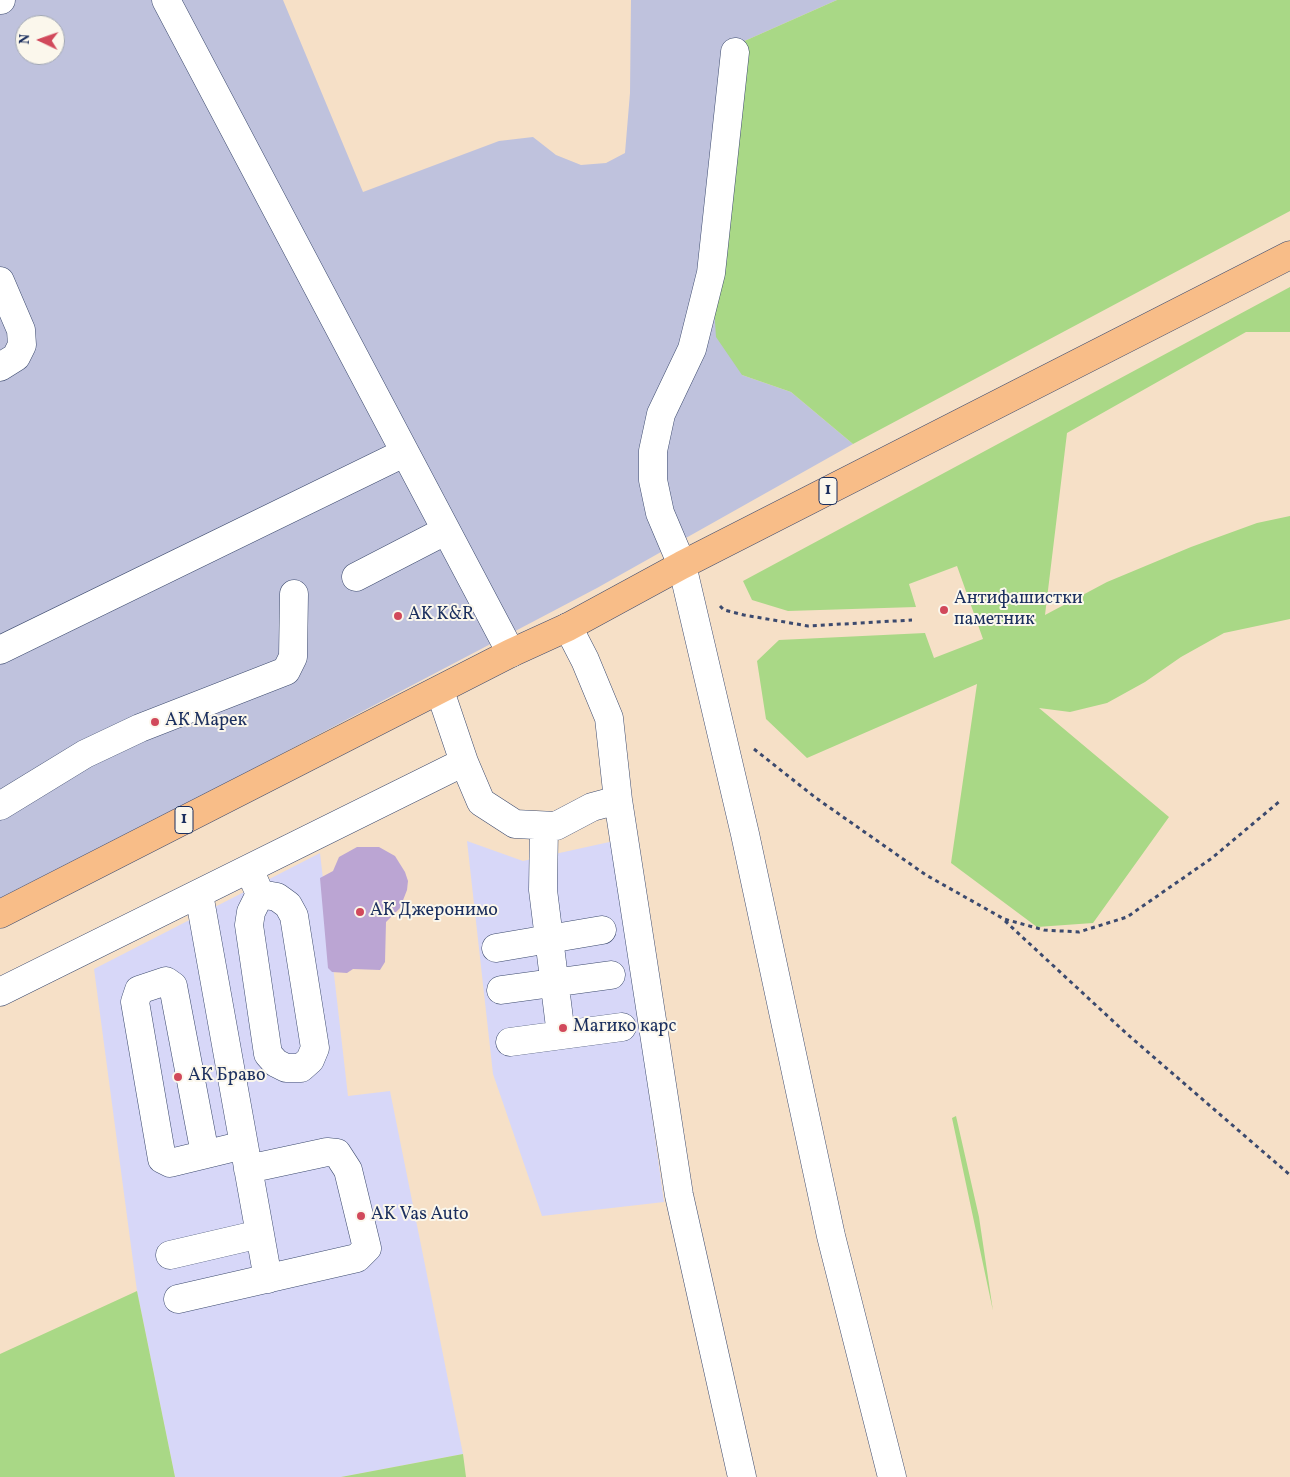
<!DOCTYPE html>
<html>
<head>
<meta charset="utf-8">
<style>
	body { margin:0 }
	#map { position:relative; width:1290px; height:1477px; overflow:hidden; background:#f6e0c7; font-family:Vollkorn,serif }
	canvas { display:block }
	.north { position:absolute; left:15px; top:15px; width:50px; height:50px; box-sizing:border-box; background:#fbf7ec; border:1px solid #a1a7b3; border-radius:50%; rotate:273deg; font-size:14px; font-weight:700; line-height:20px; text-align:center; color:#1b2f5e }
	.north::after { content:''; display:block; margin:auto; width:18px; height:22px; background:#d1495b; clip-path:polygon(50% 0,100% 100%,50% 72%,0 100%) }
</style>
</head>
<body>
<div id="map">
<canvas width="1290" height="1477"></canvas>
<div class="north">N</div>
</div>
<script>
const ctx = document.querySelector('canvas').getContext('2d');
ctx.lineJoin = 'round';
function fill(path, color) { ctx.fillStyle = color; ctx.fill(path, 'evenodd'); }
const shape = rows => new Path2D(rows.map(r => 'M' + r).join(''));
function trace(path, color, width, dash) { ctx.strokeStyle = color; ctx.lineWidth = width; ctx.lineCap = dash ? 'butt' : 'round'; ctx.setLineDash(dash || []); ctx.stroke(path); }
function drawText(font, color, halo, rows, align = 'center') {
  ctx.font = font + ' Vollkorn,serif'; ctx.lineWidth = 4; ctx.setLineDash([]); ctx.textBaseline = 'middle'; ctx.strokeStyle = halo; ctx.fillStyle = color; for (const [text, x, y, turn = 0] of rows) {
    ctx.save(); ctx.translate(x, y); ctx.rotate((+turn || 0) * Math.PI / 180); ctx.textAlign = isNaN(turn) ? turn : align; if (halo) ctx.strokeText(text, 0, 0); ctx.fillText(text, 0, 0); ctx.restore();
  }
}
fill(shape([
	[467,841,523,861,614,841,664,1202,542,1216,493,1074],
	[320,853,348,1096,390,1091,463,1454,341,1477,175,1477,137,1291,94,969]
]), '#d7d7f8');
fill(shape([
	[0,0,283,0,363,192,499,141,533,137,556,155,581,165,606,163,625,153,630,93,631,0,837,0,731,47,742,375,791,392,853,444,597,588,0,902],
	[25,25,55,25,55,55,25,55]
]), '#bfc2dd');
fill(shape([
	[837,0,1290,0,1290,211,853,444,791,392,742,375,716,337,714,307,731,47],
	[1290,287,1290,332,1246,332,1067,433,1045,615,1107,582,1191,547,1257,523,1290,516,1290,619,1224,633,1181,657,1145,682,1107,703,1070,712,1039,708,1169,817,1093,923,1037,927,951,863,977,684,807,758,766,719,757,661,779,640,925,633,934,658,983,639,957,566,909,584,916,607,788,611,752,600,743,581],
	[956,1116,979,1217,993,1311,952,1118],
	[137,1291,175,1477,0,1477,0,1354],
	[463,1454,466,1477,341,1477]
]), '#a9d886');
fill(shape([
	[357,847,379,847,395,856,405,872,408,881,407,890,400,908,386,922,385,962,380,970,353,969,347,973,332,972,328,968,320,878,333,871,339,857]
]), '#bba5d3');
const minor = shape([
	[0,0,1,0],
	[166,0,511,653],
	[735,52,711,273,692,349,661,414,653,451,653,480,660,513,682,565,745,834,831,1236,892,1477],
	[0,281,21,330,22,345,16,357,0,367],
	[356,577,445,531],
	[0,650,404,453],
	[440,691,464,762,481,802,515,824,556,826,592,807,618,800,609,718,585,660,568,627],
	[618,800,679,1195,742,1477],
	[0,806,85,754,140,728,286,671,293,657,294,594],
	[544,826,543,890,561,1035],
	[249,869,260,894,251,912,249,925,268,1054,276,1063,286,1068,301,1068,310,1060,315,1048,294,916,288,905,277,897,260,894],
	[199,894,268,1279],
	[496,948,602,930],
	[501,990,611,975],
	[0,992,464,762],
	[510,1042,622,1027],
	[205,1154,173,986,166,981,139,990,135,1002,162,1159,170,1163,244,1145],
	[170,1255,260,1234],
	[178,1299,357,1258,367,1248,348,1170,337,1153,327,1152,248,1169]
]);
const major = shape([
	[0,914,511,653,568,627,682,565,1290,255]
]);
trace(minor, '#3c4a6e', 29);
trace(major, '#3c4a6e', 29);
trace(shape([
	[720,606,724,610,744,615,808,626,912,620],
	[754,749,816,798,926,875,1004,919,1044,930,1079,932,1127,917,1212,858,1280,801],
	[1005,921,1127,1034,1290,1175]
]), '#3c4a6e', 3, [4, 4]);
trace(minor, '#fff', 28);
trace(major, '#f8bd88', 28);
for (const [x, y, r, color] of [
	[944,610,5,"#d1495b"],
	[398,616,5,"#d1495b"],
	[155,722,5,"#d1495b"],
	[360,912,5,"#d1495b"],
	[563,1028,5,"#d1495b"],
	[178,1077,5,"#d1495b"],
	[361,1216,5,"#d1495b"]
]) { const dot = new Path2D(); dot.arc(x, y, r, 0, 2 * Math.PI); ctx.fillStyle = color; ctx.fill(dot); trace(dot, '#fbf7ec', 2); }
for (const [x, y, w] of [
	[828,491,18],
	[184,820,18]
]) { const box = new Path2D(); box.roundRect(x - w / 2, y - 13.5, w, 27, 4); ctx.fillStyle = '#fbf7ec'; ctx.fill(box); trace(box, '#1b2f5e', 1); }
drawText('bold 16px', '#1b2f5e', null, [
	["1",828,491],
	["1",184,820]
]);
drawText('18px', '#1b2f5e', '#fbf7ec', [
	["Антифашистки",954,600],
	["паметник",954,621],
	["AK K&R",408,616],
	["АК Марек",165,722],
	["АК Джеронимо",370,912],
	["Магико карс",573,1028],
	["АК Браво",188,1077],
	["AK Vas Auto",371,1216]
], 'left');
</script>
</body>
</html>
